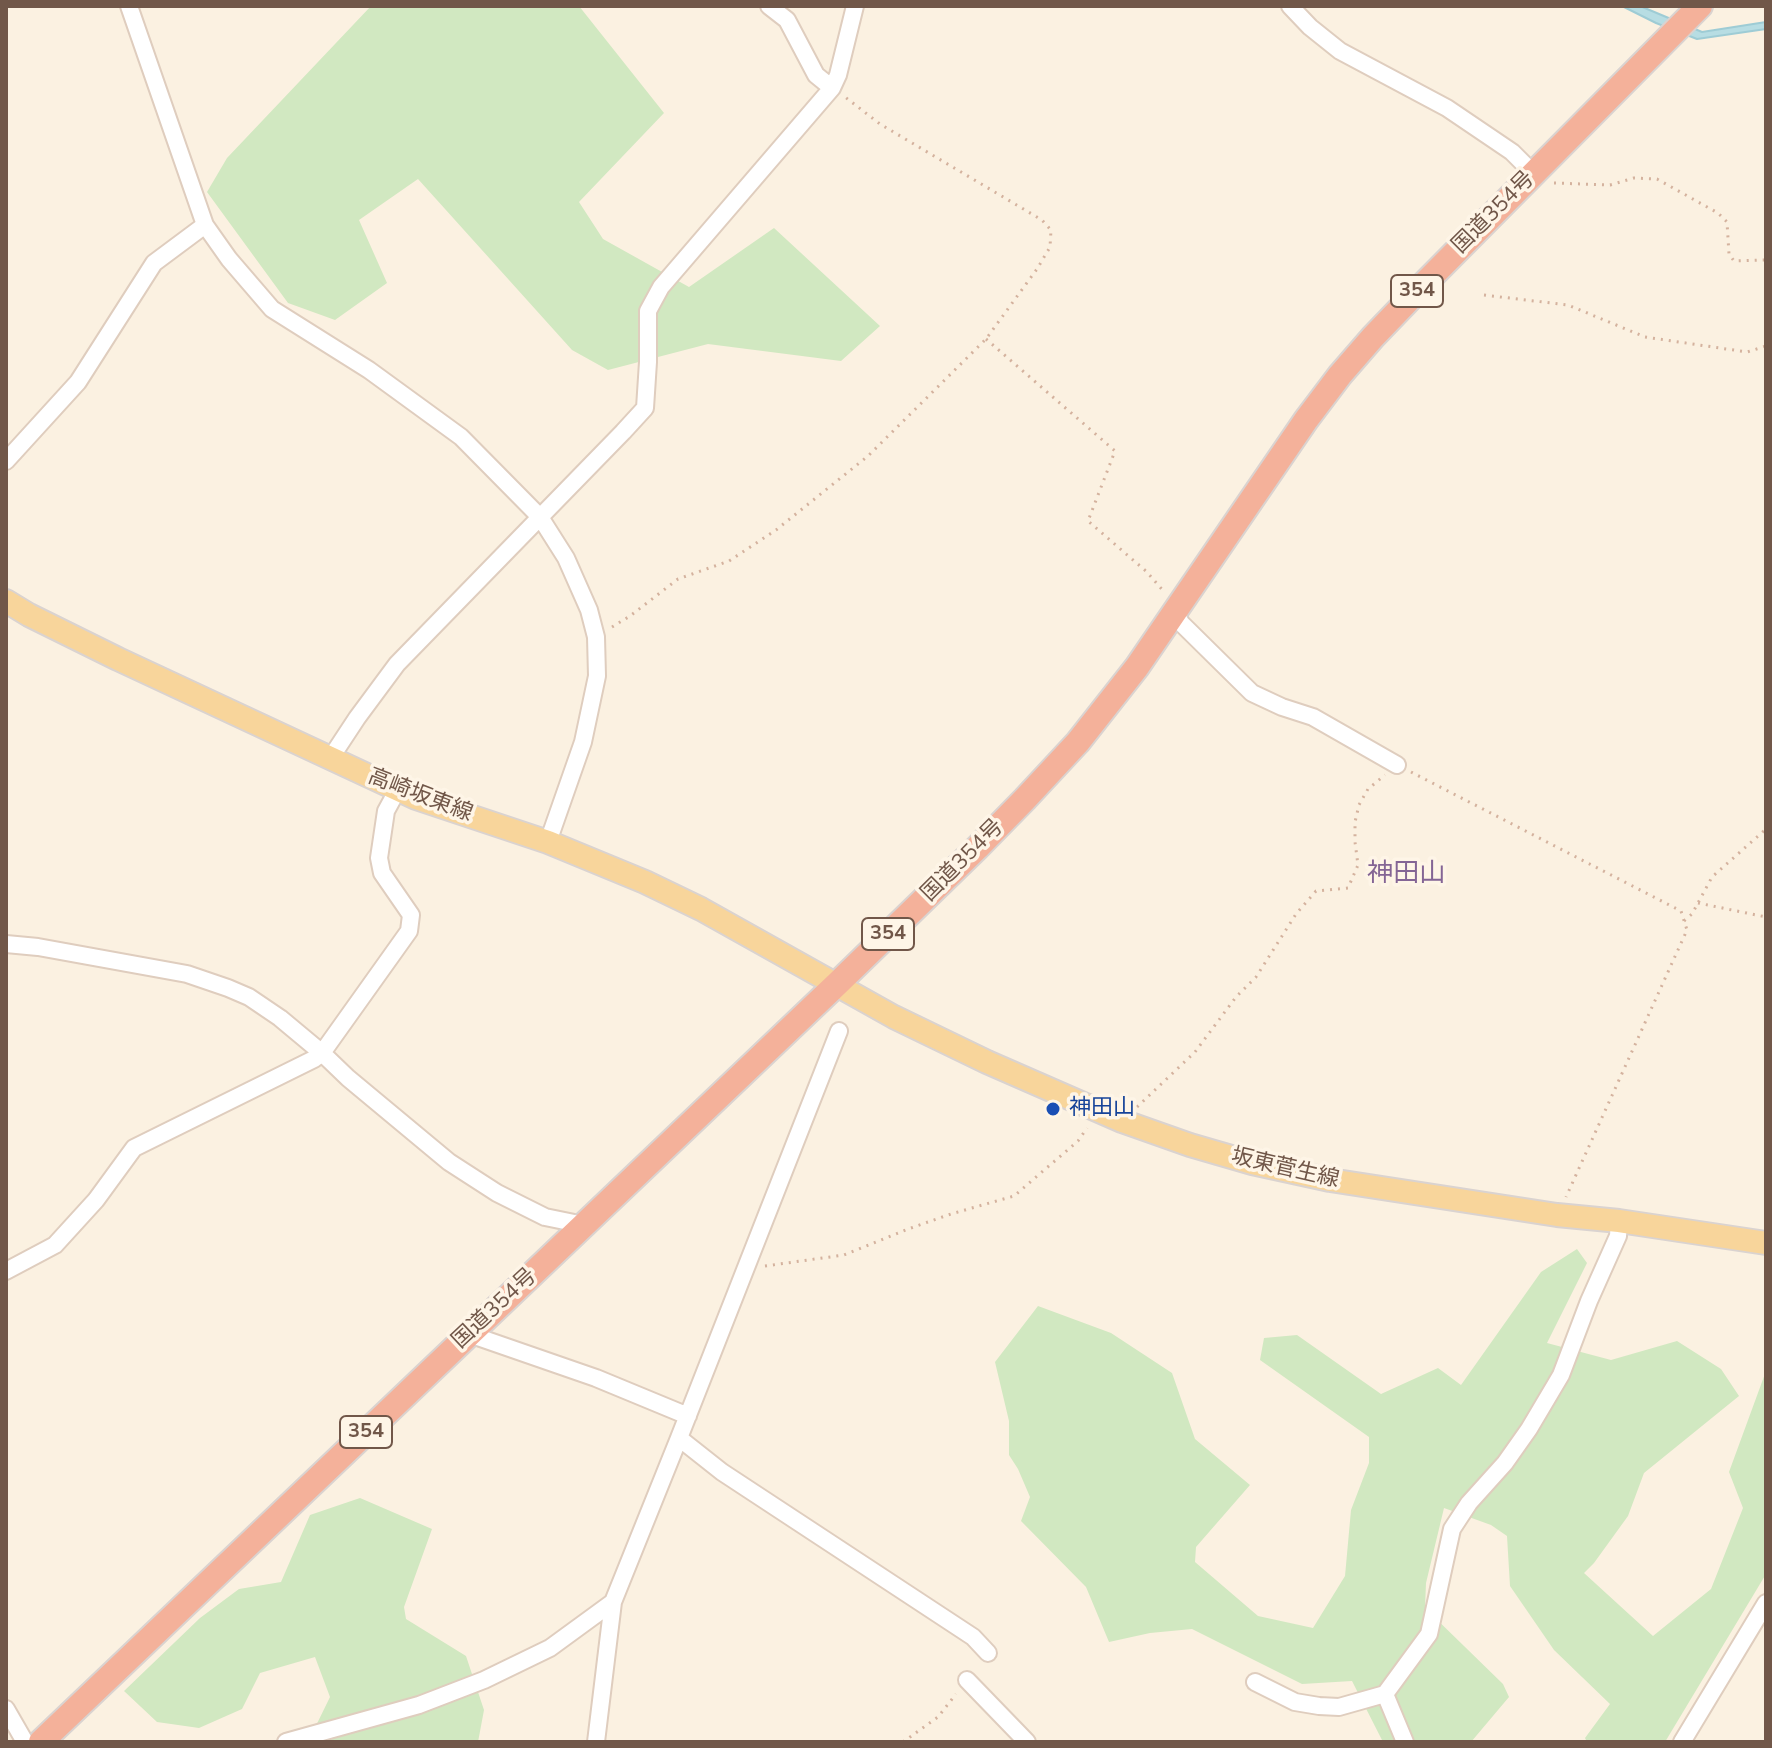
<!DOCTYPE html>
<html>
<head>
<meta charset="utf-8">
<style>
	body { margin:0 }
	#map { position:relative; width:1772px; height:1748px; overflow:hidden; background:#fbf1e1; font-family:"Nunito Sans",sans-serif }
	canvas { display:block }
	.frame { position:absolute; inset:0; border:8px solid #715749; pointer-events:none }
</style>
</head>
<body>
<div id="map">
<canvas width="1772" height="1748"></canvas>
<div class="frame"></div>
</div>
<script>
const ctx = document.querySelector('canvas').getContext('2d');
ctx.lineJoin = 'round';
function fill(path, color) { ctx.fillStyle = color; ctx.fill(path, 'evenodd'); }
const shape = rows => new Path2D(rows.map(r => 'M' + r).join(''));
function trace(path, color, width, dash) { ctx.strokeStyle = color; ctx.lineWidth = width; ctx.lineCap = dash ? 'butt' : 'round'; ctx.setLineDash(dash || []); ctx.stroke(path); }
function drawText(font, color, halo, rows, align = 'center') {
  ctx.font = font + ' "Nunito Sans","Noto Sans JP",sans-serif'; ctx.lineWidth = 7; ctx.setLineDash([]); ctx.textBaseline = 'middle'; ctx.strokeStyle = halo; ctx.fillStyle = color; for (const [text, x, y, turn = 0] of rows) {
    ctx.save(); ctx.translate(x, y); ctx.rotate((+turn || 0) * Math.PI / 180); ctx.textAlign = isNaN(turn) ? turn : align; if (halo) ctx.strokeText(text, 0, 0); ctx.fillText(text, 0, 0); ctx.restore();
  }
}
fill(shape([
	[371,6,579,6,664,113,579,202,603,239,689,287,774,228,880,326,841,361,708,344,608,370,572,350,418,179,359,220,387,283,335,320,288,303,207,192,227,158],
	[1577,1249,1587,1263,1547,1343,1611,1360,1677,1341,1721,1369,1739,1396,1644,1473,1628,1516,1594,1563,1584,1573,1653,1636,1711,1589,1743,1508,1729,1472,1766,1371,1766,1574,1665,1742,1587,1742,1585,1738,1610,1704,1554,1650,1510,1586,1507,1536,1491,1525,1444,1508,1426,1583,1425,1608,1503,1684,1509,1697,1471,1742,1383,1742,1352,1681,1302,1684,1192,1629,1150,1633,1109,1642,1086,1587,1021,1521,1030,1497,1018,1469,1009,1455,1009,1421,995,1362,1038,1306,1111,1333,1172,1373,1195,1439,1250,1485,1196,1547,1195,1562,1258,1616,1313,1628,1345,1576,1351,1510,1369,1463,1369,1437,1260,1360,1264,1338,1297,1335,1381,1394,1438,1368,1461,1385,1541,1272],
	[360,1498,432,1529,404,1607,406,1619,466,1656,484,1710,478,1742,308,1742,330,1697,315,1657,260,1673,242,1709,199,1728,157,1722,124,1691,200,1618,239,1589,281,1582,310,1515]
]), '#d1e8c1');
const water = shape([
	[1622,6,1640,6,1702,32,1766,22,1766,29,1697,39,1656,23,1622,6]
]);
fill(water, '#b7dde3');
trace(water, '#9eccd5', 2);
const minor = shape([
	[129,6,205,225,229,259,272,309,369,370,461,437,540,517,566,558,589,610,596,637,597,676,583,742,548,842],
	[769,6,787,20,816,75,832,88],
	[1290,6,1310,27,1340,51,1447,108,1512,152,1534,174],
	[6,461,78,382,154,263,205,225],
	[1174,610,1181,623,1252,693,1282,707,1313,717,1397,765],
	[330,759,357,718,397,664,623,432,645,408,648,362,648,311,661,287,832,88,838,75,855,6],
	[6,944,38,947,187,974,228,988,249,997,280,1018,322,1053,348,1078,449,1162,497,1193,545,1217,584,1225],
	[6,1271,55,1245,96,1200,134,1148,314,1059,322,1053,409,931,411,915,382,873,379,858,386,811,398,789],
	[469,1334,596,1378,688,1416],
	[679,1438,722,1472,973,1637,988,1653],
	[967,1680,1027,1742],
	[1255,1682,1295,1702,1319,1706,1339,1707,1385,1694,1429,1634,1452,1529,1469,1503,1505,1463,1529,1429,1561,1375,1589,1301,1618,1236,1619,1221],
	[1385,1694,1405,1742],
	[6,1709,25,1742],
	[286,1742,419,1705,484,1680,550,1648,613,1602],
	[596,1742,613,1602,679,1438,839,1031],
	[1682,1742,1766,1603]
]);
const major = shape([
	[6,601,29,615,118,659,416,798,548,842,645,882,701,909,894,1017,987,1062,1122,1121,1190,1145,1252,1163,1330,1180,1557,1215,1619,1221,1766,1243]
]);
const highway = shape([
	[41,1742,837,984,977,848,1025,799,1078,742,1137,667,1306,420,1340,375,1373,337,1423,285,1700,6]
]);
trace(minor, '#dfcdbe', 20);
trace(major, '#dad3d0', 26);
trace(highway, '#dad3d0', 28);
trace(shape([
	[1554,183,1610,185,1634,178,1657,179,1718,213,1727,222,1729,254,1734,261,1766,260],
	[1484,295,1568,305,1645,337,1747,352,1766,346],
	[986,339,1115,451,1088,521,1147,572,1165,593],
	[612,627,630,616,678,579,729,561,776,530,868,456,986,339,1037,269,1050,247,1051,230,1042,220,880,124,845,97],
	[1411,772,1681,911,1687,930,1566,1197],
	[1698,903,1766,917],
	[1684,921,1692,914,1712,877,1766,829],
	[1137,1107,1195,1052,1236,997,1256,977,1296,914,1316,891,1348,888,1358,865,1355,842,1355,822,1359,805,1368,789,1385,775],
	[765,1266,844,1255,908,1229,951,1214,1014,1196,1078,1141,1087,1128],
	[903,1742,938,1717,956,1694]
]), '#d4b29e', 3, [2, 6]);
trace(minor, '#fff', 16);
trace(major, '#f8d59b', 22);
trace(highway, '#f4b19a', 24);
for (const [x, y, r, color] of [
	[1053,1109,8,"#1a4fb4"]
]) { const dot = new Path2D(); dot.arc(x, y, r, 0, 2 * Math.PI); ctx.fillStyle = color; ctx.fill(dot); trace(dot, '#fef5e7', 3); }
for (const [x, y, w] of [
	[1417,291,52],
	[888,934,52],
	[366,1432,52]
]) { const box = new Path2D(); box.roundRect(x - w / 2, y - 16, w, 32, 6); ctx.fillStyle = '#fef5e7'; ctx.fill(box); trace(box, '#715749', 2); }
drawText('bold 20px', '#715749', null, [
	["354",1417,291],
	["354",888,934],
	["354",366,1432]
]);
drawText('22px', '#715749', '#fef5e7', [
	["国道354号",1494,213,-45],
	["高崎坂東線",420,796,21],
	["国道354号",963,861,-45],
	["坂東菅生線",1285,1169,13],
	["国道354号",495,1309,-43]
]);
drawText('22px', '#164399', '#fef5e7', [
	["神田山",1069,1109]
], 'left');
drawText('26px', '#846595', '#fef5e7', [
	["神田山",1406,875]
]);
</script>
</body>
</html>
